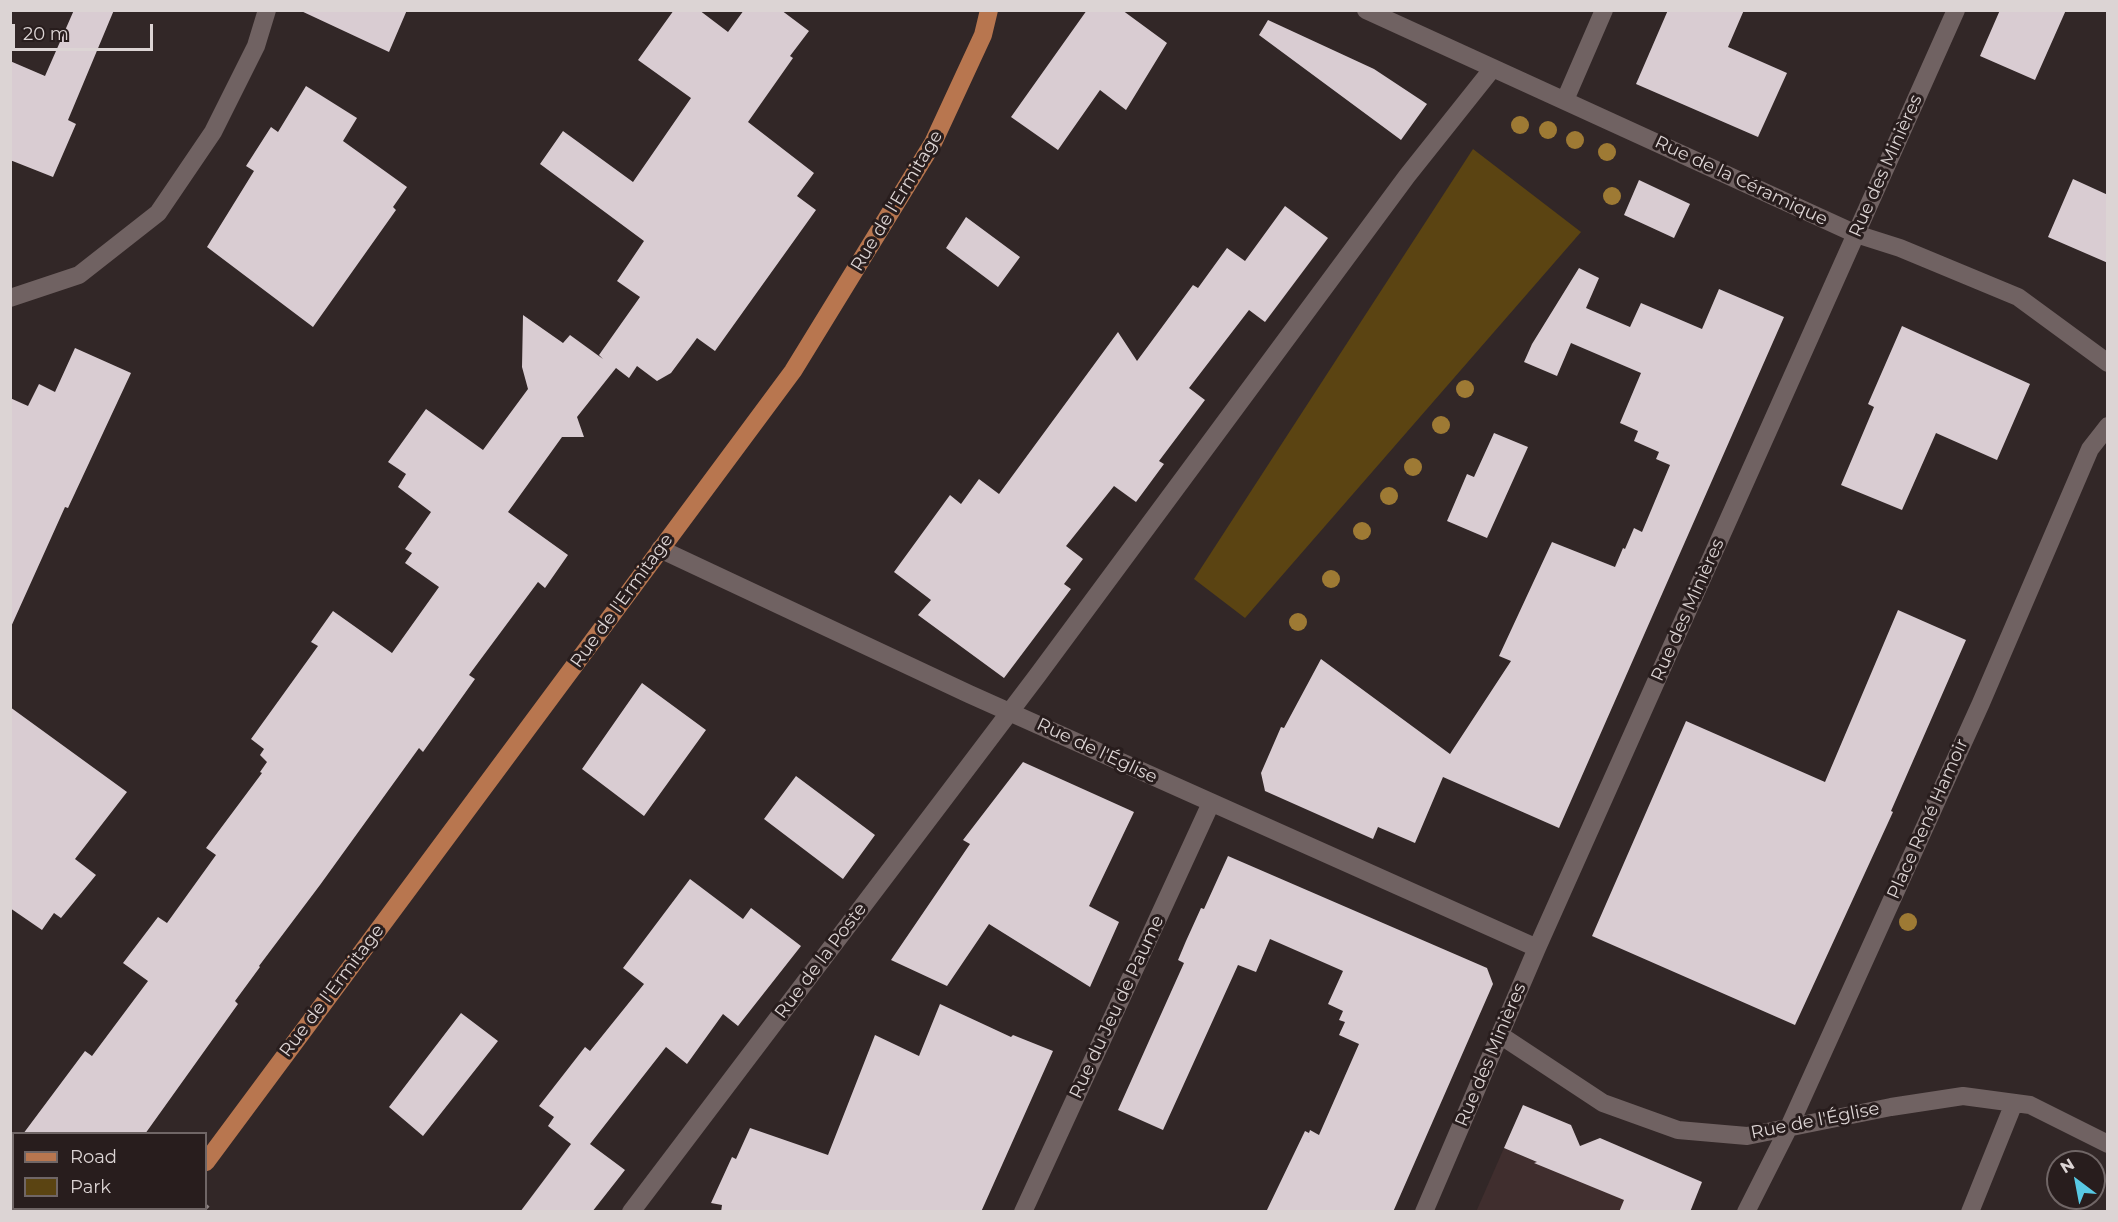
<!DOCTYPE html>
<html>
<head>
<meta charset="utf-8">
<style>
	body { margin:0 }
	#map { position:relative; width:2118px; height:1222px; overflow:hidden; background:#322727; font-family:Montserrat,sans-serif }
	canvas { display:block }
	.frame { position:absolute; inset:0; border:12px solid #dcd4d4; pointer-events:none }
	.legend { position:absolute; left:12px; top:1132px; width:195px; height:78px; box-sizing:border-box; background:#281d1d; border:2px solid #706666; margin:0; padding:8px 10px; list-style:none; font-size:18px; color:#dcd4d4 }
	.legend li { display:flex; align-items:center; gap:12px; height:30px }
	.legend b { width:30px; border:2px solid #706666 }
	.north { position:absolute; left:2046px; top:1150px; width:60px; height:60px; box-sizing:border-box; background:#281d1d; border:2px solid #706666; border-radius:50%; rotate:328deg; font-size:16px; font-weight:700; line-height:24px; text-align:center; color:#dcd4d4 }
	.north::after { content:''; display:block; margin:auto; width:21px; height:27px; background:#58c9e4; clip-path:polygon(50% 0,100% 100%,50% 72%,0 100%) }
	.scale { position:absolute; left:12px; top:24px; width:141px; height:27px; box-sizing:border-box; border:3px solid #dcd4d4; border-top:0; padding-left:8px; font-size:18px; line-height:21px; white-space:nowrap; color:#dcd4d4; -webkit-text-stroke:4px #281d1d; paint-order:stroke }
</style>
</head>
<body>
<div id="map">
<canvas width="2118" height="1222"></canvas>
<div class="frame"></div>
<ul class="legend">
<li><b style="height:8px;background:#b8764f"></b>Road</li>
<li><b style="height:16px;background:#5b4412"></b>Park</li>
</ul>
<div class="north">N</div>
<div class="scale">20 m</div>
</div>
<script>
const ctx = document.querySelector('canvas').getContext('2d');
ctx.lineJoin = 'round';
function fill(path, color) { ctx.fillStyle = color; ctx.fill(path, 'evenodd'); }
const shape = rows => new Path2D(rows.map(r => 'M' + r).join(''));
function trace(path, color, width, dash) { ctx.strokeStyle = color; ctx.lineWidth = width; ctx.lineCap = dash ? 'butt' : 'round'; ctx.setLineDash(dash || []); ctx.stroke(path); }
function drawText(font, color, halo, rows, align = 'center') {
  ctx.font = font + ' Montserrat,sans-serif'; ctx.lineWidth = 6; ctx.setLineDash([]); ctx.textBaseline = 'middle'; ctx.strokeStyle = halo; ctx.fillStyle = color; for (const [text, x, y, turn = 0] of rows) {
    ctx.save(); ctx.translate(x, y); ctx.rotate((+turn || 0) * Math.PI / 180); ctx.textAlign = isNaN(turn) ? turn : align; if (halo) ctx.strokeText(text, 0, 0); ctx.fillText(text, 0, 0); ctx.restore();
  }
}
fill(shape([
	[1504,1148,1650,1211,1476,1212]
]), '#402e2e');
fill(shape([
	[1473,149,1581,232,1245,618,1194,579]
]), '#5b4412');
fill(shape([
	[74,10,114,10,68,120,76,124,53,177,10,160,10,61,45,76],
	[299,10,407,10,389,52],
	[674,10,699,10,728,32,744,10,781,10,809,31,790,56,793,58,748,122,814,173,797,196,816,210,715,351,697,338,671,373,657,381,637,366,629,378,616,368,577,417,584,437,562,437,508,512,568,555,545,588,538,582,469,675,475,679,423,752,419,748,320,885,259,966,260,967,235,1001,238,1004,145,1134,23,1134,85,1051,92,1056,148,981,123,963,158,917,167,923,216,855,206,848,262,773,260,772,267,762,260,755,264,749,251,739,318,646,311,642,333,611,392,653,439,587,405,563,412,553,405,549,431,512,398,487,406,474,388,462,426,409,483,450,528,389,522,367,523,315,563,343,570,335,603,359,599,355,640,297,617,281,644,241,540,164,563,131,633,182,691,98,638,60],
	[1087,10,1122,10,1167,43,1126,110,1100,90,1058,150,1011,117],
	[1668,10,1744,10,1728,47,1787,73,1758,137,1636,84],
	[2000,10,2066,10,2035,80,1980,56],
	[1268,20,1374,69,1427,104,1401,140,1259,35],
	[306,86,357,118,343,141,407,187,393,207,396,210,313,327,207,247,254,171,246,166,271,127,278,132],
	[2073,179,2108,195,2108,263,2048,237],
	[1639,180,1690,204,1674,238,1624,215],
	[1285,206,1328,238,1265,322,1249,310,1189,388,1205,400,1159,461,1164,464,1136,502,1114,486,1066,546,1083,559,1064,584,1071,589,1004,678,918,615,931,600,894,572,950,495,961,504,979,479,999,494,1118,332,1137,361,1193,285,1198,288,1227,248,1245,261],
	[966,217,1020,257,998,287,946,248],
	[1579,268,1599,278,1586,308,1630,327,1641,303,1702,329,1719,289,1784,317,1559,828,1443,777,1415,843,1378,827,1373,839,1265,791,1261,773,1281,727,1284,728,1321,659,1450,754,1511,661,1499,656,1552,542,1615,567,1623,548,1625,549,1634,528,1642,532,1670,465,1656,459,1659,452,1634,441,1638,431,1620,423,1641,373,1571,343,1557,376,1524,362,1532,344],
	[1902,326,2030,384,1997,460,1936,433,1902,510,1841,485,1874,407,1868,404],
	[75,348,131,373,68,508,65,507,10,629,10,398,28,406,39,384,55,392],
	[1494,433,1528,447,1487,538,1447,521,1467,474,1474,477],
	[1898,610,1966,640,1891,811,1893,812,1795,1025,1592,936,1686,721,1825,782],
	[642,683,706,730,644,816,582,769],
	[10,707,127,792,75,859,96,875,61,918,54,913,42,930,10,908],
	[1023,762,1134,812,1089,906,1119,922,1090,987,989,924,947,986,891,960,970,844,963,840],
	[796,776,875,835,843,879,764,819],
	[1228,856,1487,968,1493,984,1393,1212,1266,1212,1305,1131,1309,1133,1310,1130,1319,1135,1359,1044,1339,1035,1345,1022,1339,1020,1343,1011,1328,1004,1343,971,1270,939,1256,972,1238,965,1163,1130,1118,1110,1184,963,1178,960,1186,941,1201,908,1204,909],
	[690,879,743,919,751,908,801,946,738,1026,723,1014,687,1064,666,1047,590,1144,625,1170,592,1212,520,1212,571,1144,548,1126,554,1117,539,1106,585,1047,590,1051,644,984,623,968],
	[940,1004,1011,1037,1013,1035,1053,1051,981,1212,721,1212,722,1205,711,1203,732,1157,736,1159,750,1128,828,1155,875,1035,919,1056],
	[461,1013,498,1041,423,1136,389,1107],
	[1523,1105,1571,1125,1580,1146,1600,1138,1702,1182,1690,1212,1619,1212,1624,1200,1534,1163,1537,1162,1504,1148]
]), '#d9ccd2');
trace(shape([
	[206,1206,212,1212]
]), '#8c8282', 4, [3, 4.5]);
trace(shape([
	[1366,10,1856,234,1900,248,2018,297,2108,363],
	[1565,100,1604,10],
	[10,298,79,275,158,213,213,132,256,46,267,10],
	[660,549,969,694,1537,948],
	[1500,1035,1603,1103,1678,1130,1747,1136,1891,1107,1963,1096,2030,1105,2108,1144],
	[631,1212,1037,676,1407,176,1493,68],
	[1023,1212,1211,803],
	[1424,1212,1537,948,1956,10],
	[1746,1212,1789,1127,1981,703,2090,449,2108,426],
	[1970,1212,2014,1103]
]), '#706262', 18);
trace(shape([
	[206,1162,793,371,933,143,983,35,989,10],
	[168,1212,170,1208]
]), '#b8764f', 18);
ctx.fillStyle = '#9e7a34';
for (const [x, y] of [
	[1520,125],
	[1548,130],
	[1575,140],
	[1607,152],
	[1612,196],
	[1465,389],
	[1441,425],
	[1413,467],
	[1389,496],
	[1362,531],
	[1331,579],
	[1298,622],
	[1908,922]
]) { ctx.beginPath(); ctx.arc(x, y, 9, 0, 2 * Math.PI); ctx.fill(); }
drawText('18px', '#dcd4d4', '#281d1d', [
	["Rue des Minières",1886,166,-66],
	["Rue de la Céramique",1741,181,25],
	["Rue de l'Ermitage",897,201,-59],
	["Rue de l'Ermitage",622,601,-54],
	["Rue des Minières",1688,610,-66],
	["Rue de l'Église",1097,751,25],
	["Place René Hamoir",1928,819,-66],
	["Rue de la Poste",821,961,-53],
	["Rue de l'Ermitage",332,991,-53],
	["Rue du Jeu de Paume",1117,1007,-65],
	["Rue des Minières",1491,1055,-67],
	["Rue de l'Église",1815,1121,-11]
]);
</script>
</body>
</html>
